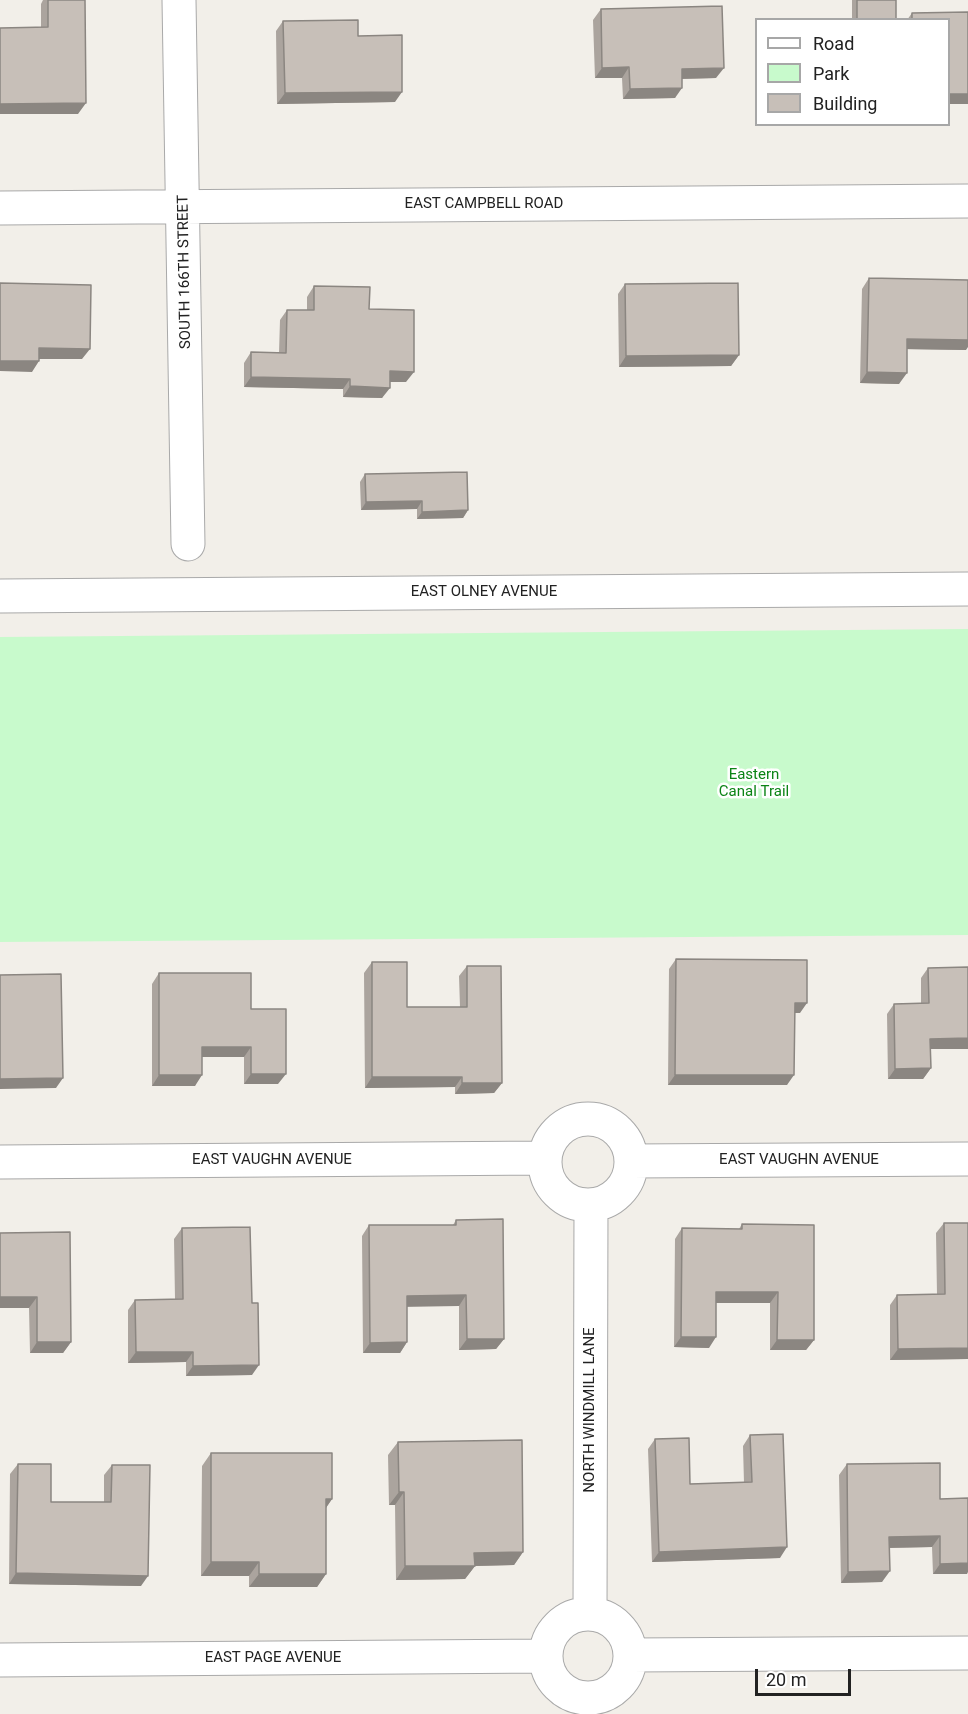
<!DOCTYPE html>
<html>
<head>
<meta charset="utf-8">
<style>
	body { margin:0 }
	#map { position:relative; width:968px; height:1714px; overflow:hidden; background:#f2efe9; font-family:Roboto,sans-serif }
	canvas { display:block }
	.legend { position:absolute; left:755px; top:18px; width:195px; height:108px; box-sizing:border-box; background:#fff; border:2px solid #a7a7a7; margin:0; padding:8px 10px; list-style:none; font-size:18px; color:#222 }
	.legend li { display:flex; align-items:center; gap:12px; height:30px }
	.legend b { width:30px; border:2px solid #a7a7a7 }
	.scale { position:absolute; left:755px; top:1669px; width:96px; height:27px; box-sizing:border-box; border:3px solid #222; border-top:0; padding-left:8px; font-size:18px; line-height:21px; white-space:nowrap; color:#222; -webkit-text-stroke:4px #fff; paint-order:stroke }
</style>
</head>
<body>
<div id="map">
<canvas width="968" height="1714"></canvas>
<ul class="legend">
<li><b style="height:8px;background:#fff"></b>Road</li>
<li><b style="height:16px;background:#c8facc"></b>Park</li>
<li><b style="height:16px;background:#c7bfb8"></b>Building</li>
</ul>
<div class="scale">20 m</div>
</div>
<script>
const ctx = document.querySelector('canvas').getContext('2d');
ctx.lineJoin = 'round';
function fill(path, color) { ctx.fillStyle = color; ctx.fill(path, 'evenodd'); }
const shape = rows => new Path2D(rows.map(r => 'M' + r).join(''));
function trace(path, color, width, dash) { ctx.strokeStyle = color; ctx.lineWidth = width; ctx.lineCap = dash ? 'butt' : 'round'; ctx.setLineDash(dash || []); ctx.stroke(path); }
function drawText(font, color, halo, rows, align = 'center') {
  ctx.font = font + ' Roboto,sans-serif'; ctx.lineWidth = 5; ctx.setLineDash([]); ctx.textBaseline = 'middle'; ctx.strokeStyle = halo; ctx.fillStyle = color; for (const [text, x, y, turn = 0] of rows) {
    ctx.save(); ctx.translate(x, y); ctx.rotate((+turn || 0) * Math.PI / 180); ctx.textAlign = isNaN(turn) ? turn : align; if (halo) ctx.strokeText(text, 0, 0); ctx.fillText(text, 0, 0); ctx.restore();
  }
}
fill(shape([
	[968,629,968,935,0,942,0,637]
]), '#c8facc');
const minor = shape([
	[179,0,188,544],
	[0,208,968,201],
	[0,596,968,589],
	'545 1162a43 43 0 1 1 86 0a43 43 0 1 1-86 0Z',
	[631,1161,968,1159],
	[0,1162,544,1158],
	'546 1656a42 42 0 1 1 84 0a42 42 0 1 1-84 0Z',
	[590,1614,591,1205],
	[631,1655,968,1653],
	[0,1660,546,1656]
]);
trace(minor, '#a9a9a9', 35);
trace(minor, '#fff', 33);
fill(shape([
	[43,0,85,0,78,114,0,114,0,28,41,28,41,4],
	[852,0,896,0,896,20,852,20],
	[601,9,716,78,682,79,675,98,623,99,622,78,595,78,593,20],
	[968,12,968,104,948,104,948,20,907,20,912,13],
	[283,21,358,36,395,102,277,104,276,31],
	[869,278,966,350,907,349,899,384,860,383,862,289],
	[625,284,739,355,731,366,619,367,618,294],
	[314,286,369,309,406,382,390,382,382,398,343,397,343,389,244,387,244,363,251,352,279,353,280,320,287,310,307,310,307,297],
	[365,474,468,510,463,518,417,519,417,509,361,510,360,482],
	[676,959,800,1013,795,1013,787,1085,668,1085,669,969],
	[372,962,407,1007,460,1007,459,976,467,966,502,1083,494,1093,455,1094,455,1087,365,1088,364,973],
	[968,967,968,1049,930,1049,931,1068,923,1079,888,1079,887,1014,894,1004,921,1003,921,978,928,968],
	[159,973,251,1009,278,1084,244,1084,244,1057,202,1057,195,1086,152,1086,152,984],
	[456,1220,504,1339,496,1349,459,1350,459,1306,407,1306,407,1342,400,1353,363,1353,362,1236,369,1225,453,1225],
	[944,1223,968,1223,968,1359,890,1360,890,1305,897,1295,937,1295,936,1233],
	[742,1224,814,1340,806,1350,770,1350,770,1303,716,1303,709,1348,674,1347,675,1239,682,1228,739,1229],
	[182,1228,252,1375,186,1376,186,1362,128,1363,128,1310,135,1300,175,1299,174,1239],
	[0,1233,71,1342,63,1353,30,1353,29,1308,0,1308],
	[750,1435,780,1558,652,1562,648,1449,655,1439,690,1484,744,1483,743,1446],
	[398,1442,523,1552,514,1565,475,1566,465,1579,396,1580,395,1505,389,1505,388,1455],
	[211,1453,332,1499,326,1508,326,1574,317,1587,249,1587,249,1576,201,1576,202,1466],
	[18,1464,51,1502,104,1502,104,1475,112,1465,141,1586,9,1584,10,1474],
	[847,1464,940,1499,967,1574,933,1574,932,1547,890,1548,882,1582,841,1583,839,1475]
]), '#aba49e');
fill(shape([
	[629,67,622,78,595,78,602,68],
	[724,68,716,78,675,79,682,69],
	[682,88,675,98,623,99,630,89],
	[402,92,395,102,277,104,285,93],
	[948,94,968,94,968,104,948,104],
	[86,103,78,114,0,114,0,104],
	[907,339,968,340,968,347,966,350,900,349],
	[39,348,90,349,82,359,32,359],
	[739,355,731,366,619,367,626,356],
	[0,361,39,361,32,372,0,371],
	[390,371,414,372,406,382,382,382],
	[867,372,907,373,899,384,860,383],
	[251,377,350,379,343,389,244,387],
	[350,386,390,388,382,398,343,397],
	[422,501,417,509,361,510,366,502],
	[468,510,463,518,417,519,422,512],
	[795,1003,807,1003,800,1013,788,1013],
	[968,1038,968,1049,923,1049,930,1039],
	[202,1047,251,1047,244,1057,195,1057],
	[931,1068,923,1079,888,1079,895,1069],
	[251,1074,286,1074,278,1084,244,1084],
	[159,1075,202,1075,195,1086,152,1086],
	[675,1075,794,1075,787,1085,668,1085],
	[372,1077,462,1077,455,1087,365,1088],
	[63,1078,56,1088,0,1089,0,1079],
	[462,1083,502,1083,494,1093,455,1094],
	[716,1292,778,1292,770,1303,709,1303],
	[466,1295,459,1306,399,1307,407,1296],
	[0,1297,37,1297,29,1308,0,1308],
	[681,1337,716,1337,709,1348,674,1347],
	[467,1339,504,1339,496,1349,459,1350],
	[777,1340,814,1340,806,1350,770,1350],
	[37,1342,71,1342,63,1353,30,1353],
	[407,1342,400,1353,363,1353,370,1343],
	[968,1348,968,1359,890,1360,898,1349],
	[136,1352,193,1352,186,1362,128,1363],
	[259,1365,252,1375,186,1376,193,1366],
	[399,1492,404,1492,395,1505,389,1505],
	[326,1499,332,1499,323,1512],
	[940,1536,932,1547,882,1548,889,1537],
	[787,1547,780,1558,652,1562,659,1552],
	[523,1552,514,1565,475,1566,465,1579,396,1580,405,1566,474,1553],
	[211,1562,259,1562,249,1576,201,1576],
	[968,1563,968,1572,967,1574,933,1574,940,1564],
	[890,1571,882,1582,841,1583,848,1572],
	[16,1573,148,1576,141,1586,9,1584],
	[259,1574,326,1574,317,1587,249,1587]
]), '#8b8681');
const building = shape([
	[48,0,85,0,86,103,0,104,0,28,48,27,48,0],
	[857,0,896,0,896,20,857,20,857,0],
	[722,6,724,68,682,69,682,88,630,89,629,67,602,68,601,9,722,6],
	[968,12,968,94,948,94,948,20,912,20,912,13,968,12],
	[358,20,358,36,402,35,402,92,285,93,283,21,358,20],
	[869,278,968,280,968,340,907,339,907,373,867,372,869,278],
	[0,283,91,285,90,349,39,348,39,361,0,361,0,283],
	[738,283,739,355,626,356,625,284,738,283],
	[314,286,370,287,369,309,414,310,414,372,390,371,390,388,350,386,350,379,251,377,251,352,286,353,287,310,314,310,314,286],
	[467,472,468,510,422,512,422,501,366,502,365,474,467,472],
	[676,959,807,960,807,1003,795,1003,794,1075,675,1075,676,959],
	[372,962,407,962,407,1007,467,1007,467,966,501,966,502,1083,462,1083,462,1077,372,1077,372,962],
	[968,967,968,1038,930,1039,931,1068,895,1069,894,1004,929,1003,928,968,968,967],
	[159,973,251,973,251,1009,286,1009,286,1074,251,1074,251,1047,202,1047,202,1075,159,1075,159,973],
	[61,974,63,1078,0,1079,0,975,61,974],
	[503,1219,504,1339,467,1339,466,1295,407,1296,407,1342,370,1343,369,1225,456,1225,456,1220,503,1219],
	[944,1223,968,1223,968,1348,898,1349,897,1295,945,1294,944,1223],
	[742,1224,814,1225,814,1340,777,1340,778,1292,716,1292,716,1337,681,1337,682,1228,742,1229,742,1224],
	[250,1227,252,1303,258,1303,259,1365,193,1366,193,1352,136,1352,135,1300,183,1299,182,1228,250,1227],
	[70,1232,71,1342,37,1342,37,1297,0,1297,0,1233,70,1232],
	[783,1434,787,1547,659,1552,655,1439,689,1438,690,1484,752,1482,750,1435,783,1434],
	[522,1440,523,1552,474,1553,475,1566,405,1566,404,1492,399,1492,398,1442,522,1440],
	[211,1453,332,1453,332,1499,326,1499,326,1574,259,1574,259,1562,211,1562,211,1453],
	[940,1463,940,1499,968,1498,968,1563,940,1564,940,1536,889,1537,890,1571,848,1572,847,1464,940,1463],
	[18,1464,51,1464,51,1502,111,1502,112,1465,150,1465,148,1576,16,1573,18,1464]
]);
fill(building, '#c7bfb8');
trace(building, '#8b8681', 1.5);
drawText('15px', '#222', '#fff', [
	["EAST CAMPBELL ROAD",484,204],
	["SOUTH 166TH STREET",185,272,-91],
	["EAST OLNEY AVENUE",484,592],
	["EAST VAUGHN AVENUE",272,1160],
	["EAST VAUGHN AVENUE",799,1160],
	["NORTH WINDMILL LANE",590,1410,-90],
	["EAST PAGE AVENUE",273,1658]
]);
drawText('15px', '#0c8416', '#fff', [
	["Eastern",754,775],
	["Canal Trail",754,792]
]);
</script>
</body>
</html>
